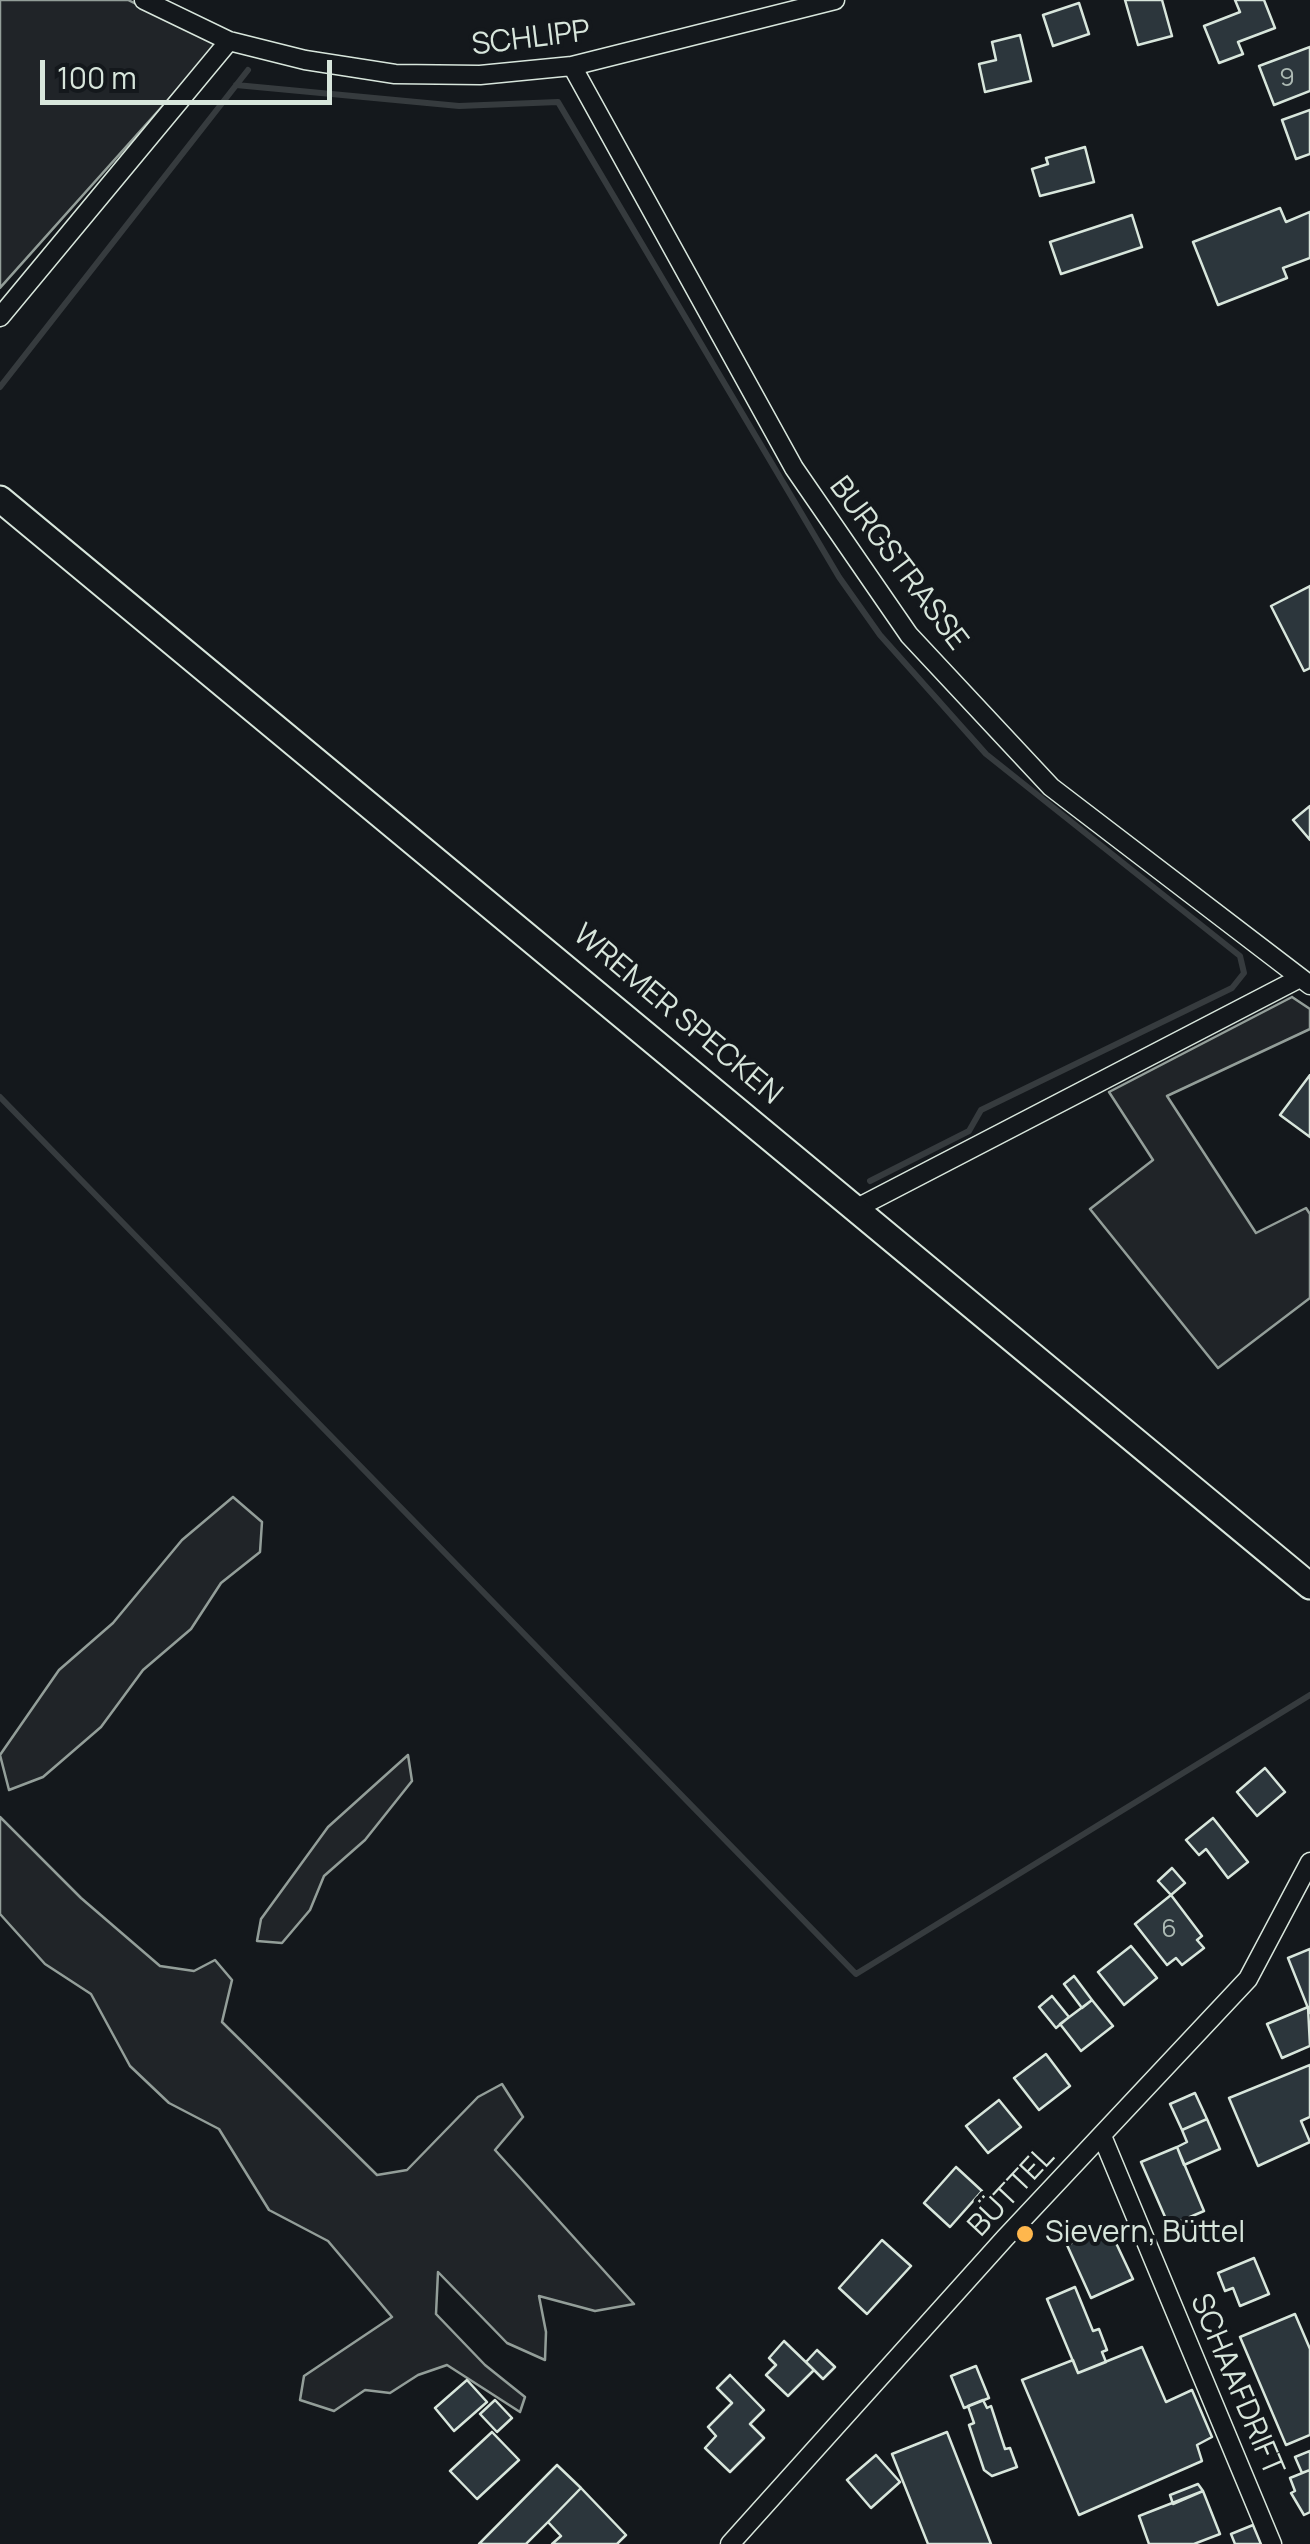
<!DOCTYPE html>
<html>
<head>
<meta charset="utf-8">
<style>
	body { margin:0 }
	#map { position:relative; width:1310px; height:2544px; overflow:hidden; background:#14181c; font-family:Manrope,sans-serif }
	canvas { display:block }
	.scale { position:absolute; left:40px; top:60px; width:292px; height:45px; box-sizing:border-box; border:5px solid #d8e6dc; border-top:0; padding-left:12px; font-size:30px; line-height:35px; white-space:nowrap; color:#d8e6dc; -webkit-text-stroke:8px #14181c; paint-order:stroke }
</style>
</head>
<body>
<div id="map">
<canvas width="1310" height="2544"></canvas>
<div class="scale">100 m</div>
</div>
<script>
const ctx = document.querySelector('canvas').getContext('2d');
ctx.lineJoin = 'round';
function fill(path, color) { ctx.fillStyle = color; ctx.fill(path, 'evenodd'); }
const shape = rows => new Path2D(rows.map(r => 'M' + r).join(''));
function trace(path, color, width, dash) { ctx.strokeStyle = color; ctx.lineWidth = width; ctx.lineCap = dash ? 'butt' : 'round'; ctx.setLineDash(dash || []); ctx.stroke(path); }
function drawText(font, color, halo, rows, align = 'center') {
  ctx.font = font + ' Manrope,sans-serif'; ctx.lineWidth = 8; ctx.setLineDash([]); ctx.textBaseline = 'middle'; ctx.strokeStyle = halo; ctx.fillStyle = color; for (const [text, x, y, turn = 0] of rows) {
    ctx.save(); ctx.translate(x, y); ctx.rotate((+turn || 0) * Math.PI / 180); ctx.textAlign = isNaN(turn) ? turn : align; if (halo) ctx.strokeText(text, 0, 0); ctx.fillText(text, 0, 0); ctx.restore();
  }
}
const green = shape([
	[0,0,128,0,218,44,0,288,0,0],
	[1292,997,1310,1009,1310,1029,1167,1096,1256,1233,1306,1208,1310,1214,1310,1298,1218,1368,1090,1209,1153,1160,1109,1092,1292,997],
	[233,1497,262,1522,260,1552,221,1583,191,1629,143,1670,101,1727,43,1777,9,1790,0,1755,59,1670,113,1623,182,1540,233,1497],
	[408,1755,412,1781,365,1840,324,1876,310,1910,282,1943,257,1941,261,1919,328,1827,408,1755],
	[0,1817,81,1898,160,1966,194,1971,215,1960,232,1980,222,2022,377,2175,407,2170,478,2097,502,2084,523,2117,495,2150,634,2304,595,2311,539,2296,546,2332,545,2360,507,2343,438,2272,436,2314,485,2365,525,2397,520,2412,447,2365,418,2375,390,2393,365,2390,334,2411,300,2400,304,2376,392,2317,328,2241,269,2210,219,2129,169,2103,130,2066,91,1994,45,1964,0,1914,0,1817]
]);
fill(green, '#202428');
trace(green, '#939e99', 2.5);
trace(shape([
	[236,85,459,106,558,102,839,577,880,635,986,754,1240,956,1244,973,1232,988,981,1110,969,1131,870,1181],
	[0,387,248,70],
	[0,1097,856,1974,1310,1695]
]), '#363b3e', 6);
const building = shape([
	[1125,0,1162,0,1172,36,1138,45,1125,0],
	[1235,0,1264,0,1275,28,1238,42,1243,54,1219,63,1204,26,1240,12,1235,0],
	[1079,3,1089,34,1053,46,1043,15,1079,3],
	[1020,35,1031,81,985,92,979,64,996,60,992,42,1020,35],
	[1310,47,1310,91,1274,105,1259,66,1310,47],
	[1310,110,1310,154,1296,159,1282,120,1310,110],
	[1085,147,1094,182,1040,196,1032,169,1048,164,1046,158,1085,147],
	[1280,208,1286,222,1310,212,1310,258,1283,268,1287,278,1218,305,1193,242,1280,208],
	[1132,215,1142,247,1061,274,1050,242,1132,215],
	[1310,586,1310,668,1304,671,1271,606,1310,586],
	[1310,806,1310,840,1293,820,1310,806],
	[1310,1075,1310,1137,1280,1115,1310,1075],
	[1265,1768,1285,1792,1257,1816,1237,1792,1265,1768],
	[1213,1818,1248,1862,1228,1878,1206,1849,1199,1855,1186,1840,1213,1818],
	[1172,1868,1185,1883,1171,1895,1158,1881,1172,1868],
	[1171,1895,1202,1936,1197,1940,1204,1948,1182,1965,1176,1958,1167,1965,1135,1924,1171,1895],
	[1131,1946,1157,1978,1124,2005,1098,1972,1131,1946],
	[1310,1949,1310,2013,1288,1958,1310,1949],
	[1074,1976,1092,2000,1082,2008,1064,1984,1074,1976],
	[1052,1996,1069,2017,1056,2028,1039,2007,1052,1996],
	[1092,2000,1113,2026,1081,2051,1060,2024,1092,2000],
	[1308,2007,1310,2046,1282,2058,1267,2024,1308,2007],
	[1046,2054,1070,2086,1039,2110,1014,2078,1046,2054],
	[1310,2065,1310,2117,1301,2121,1310,2142,1258,2166,1229,2098,1310,2065],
	[1195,2093,1207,2119,1182,2130,1170,2104,1195,2093],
	[999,2100,1021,2127,988,2153,966,2126,999,2100],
	[1207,2119,1220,2149,1184,2165,1177,2147,1187,2142,1182,2130,1207,2119],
	[1177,2147,1204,2211,1169,2226,1141,2162,1177,2147],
	[956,2167,982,2191,950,2227,924,2203,956,2167],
	[1108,2226,1133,2279,1091,2298,1067,2245,1108,2226],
	[882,2240,911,2266,867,2314,839,2288,882,2240],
	[1254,2258,1269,2294,1240,2306,1233,2288,1225,2291,1218,2273,1254,2258],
	[1075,2287,1093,2331,1099,2329,1107,2350,1102,2352,1106,2362,1078,2373,1047,2299,1075,2287],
	[1295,2314,1310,2349,1310,2435,1286,2445,1240,2337,1295,2314],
	[784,2341,814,2370,788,2396,766,2375,776,2365,769,2358,784,2341],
	[1142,2347,1166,2402,1192,2390,1212,2437,1197,2445,1202,2461,1079,2515,1022,2380,1073,2360,1078,2373,1142,2347],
	[817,2350,835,2367,823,2379,806,2362,817,2350],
	[976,2366,989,2398,964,2408,951,2376,976,2366],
	[730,2375,764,2410,750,2424,764,2438,730,2472,705,2448,716,2436,708,2427,732,2403,717,2388,730,2375],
	[467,2380,487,2402,454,2431,435,2408,467,2380],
	[495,2400,512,2418,497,2432,480,2414,495,2400],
	[983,2400,987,2408,991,2406,1005,2449,1010,2448,1017,2467,992,2476,984,2470,969,2425,974,2423,968,2406,983,2400],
	[492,2432,519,2460,477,2499,450,2471,492,2432],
	[947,2432,991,2544,928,2544,892,2454,947,2432],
	[1310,2451,1310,2470,1302,2473,1295,2457,1310,2451],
	[876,2455,900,2482,871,2508,847,2480,876,2455],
	[557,2465,581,2488,548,2522,526,2544,479,2544,557,2465],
	[1310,2470,1310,2512,1304,2515,1291,2493,1295,2491,1290,2478,1310,2470],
	[1198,2484,1203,2491,1173,2504,1170,2495,1198,2484],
	[581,2488,626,2535,617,2544,552,2544,561,2536,548,2522,581,2488],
	[1203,2491,1220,2534,1194,2544,1149,2544,1139,2516,1203,2491],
	[1253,2525,1261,2544,1235,2544,1231,2534,1253,2525]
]);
fill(building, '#2c363c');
trace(building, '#d8e6dc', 2.5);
const street = shape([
	[144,0,229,41,305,60,395,74,480,75,572,66,835,0],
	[572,66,794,468,909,635,1051,787,1310,985],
	[0,317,229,41],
	[859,1207,1300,978],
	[1102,2136,1272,2544],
	[730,2544,1005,2238,1248,1979,1310,1862]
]);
const secondary = shape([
	[0,499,1310,1586]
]);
trace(street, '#d8e6dc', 21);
trace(secondary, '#d8e6dc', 29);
trace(street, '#14181c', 18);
trace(secondary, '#14181c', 25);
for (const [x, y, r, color] of [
	[1025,2234,10,"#ffb74d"]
]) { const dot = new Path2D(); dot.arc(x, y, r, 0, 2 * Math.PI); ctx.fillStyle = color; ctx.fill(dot); trace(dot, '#14181c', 4); }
drawText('25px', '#adbab4', null, [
	["9",1287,79],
	["6",1169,1930]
]);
drawText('30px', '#d8e6dc', '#14181c', [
	["SCHLIPP",531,39,-7],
	["BURGSTRASSE",898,564,53],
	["WREMER SPECKEN",677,1015,40],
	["BÜTTEL",1012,2192,-47],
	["SCHAAFDRIFT",1236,2385,67]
]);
drawText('30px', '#d8e6dc', '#14181c', [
	["Sievern, Büttel",1045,2234]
], 'left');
</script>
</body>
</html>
